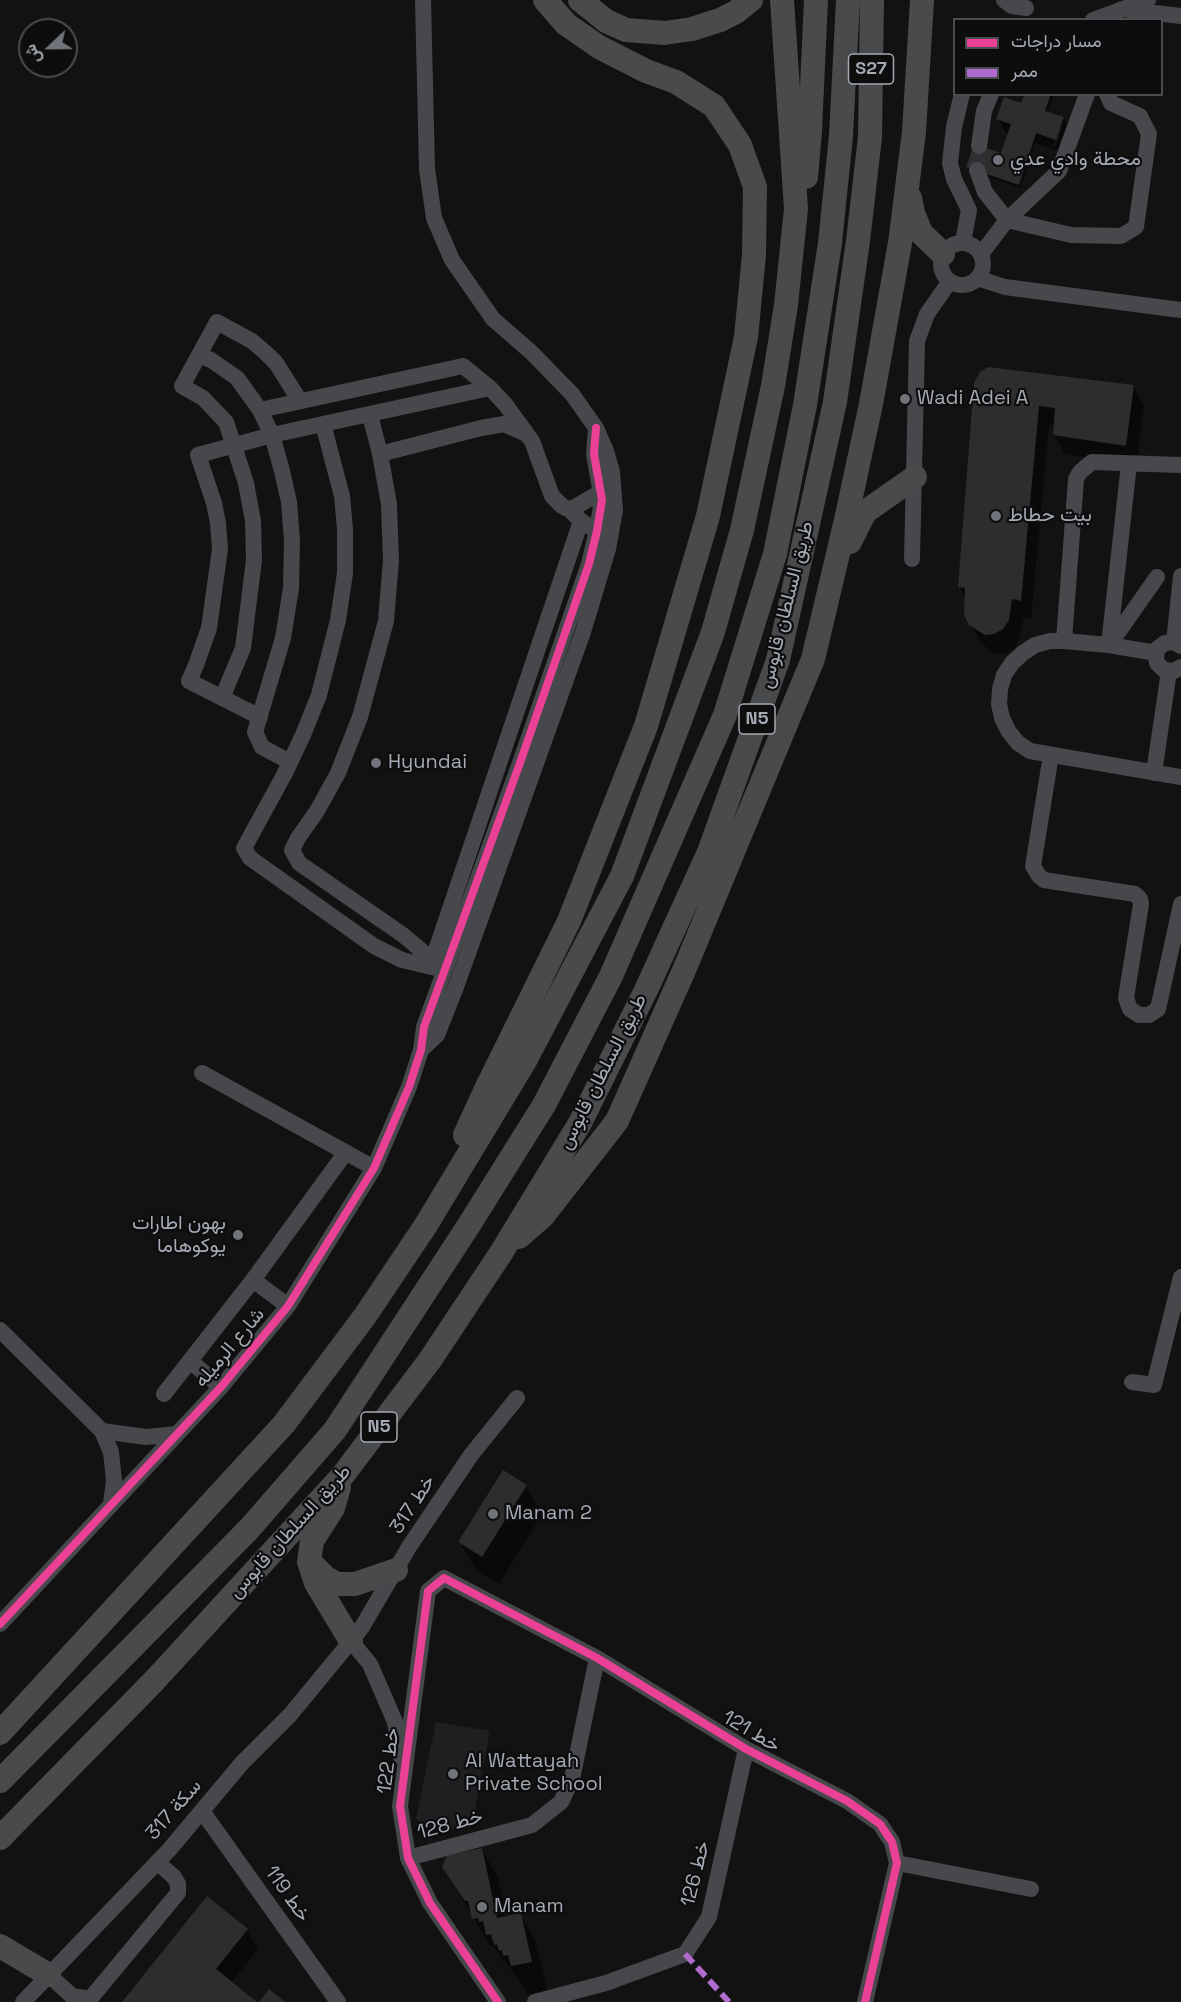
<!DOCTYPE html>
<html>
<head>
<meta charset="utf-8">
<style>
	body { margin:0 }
	#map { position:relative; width:1181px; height:2002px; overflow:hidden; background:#121213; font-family:"Space Grotesk",Vazirmatn,sans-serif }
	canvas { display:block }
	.legend { position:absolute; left:953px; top:18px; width:210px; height:78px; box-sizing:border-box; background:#0d0d0e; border:2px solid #494c50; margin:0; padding:8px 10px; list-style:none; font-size:18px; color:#a4aab3 }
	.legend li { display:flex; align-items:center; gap:12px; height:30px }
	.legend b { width:30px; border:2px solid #494c50 }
	.north { position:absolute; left:18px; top:18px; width:60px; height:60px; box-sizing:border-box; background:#0d0d0e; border:2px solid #494c50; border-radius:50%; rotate:248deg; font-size:16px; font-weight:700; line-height:24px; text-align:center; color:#a4aab3 }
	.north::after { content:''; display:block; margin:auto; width:21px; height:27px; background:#71757b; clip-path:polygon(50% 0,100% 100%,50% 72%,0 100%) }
</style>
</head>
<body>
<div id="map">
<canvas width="1181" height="2002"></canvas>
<ul class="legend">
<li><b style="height:8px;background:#ea4096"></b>مسار دراجات</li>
<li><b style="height:8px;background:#b06ccc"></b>ممر</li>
</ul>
<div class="north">ش</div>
</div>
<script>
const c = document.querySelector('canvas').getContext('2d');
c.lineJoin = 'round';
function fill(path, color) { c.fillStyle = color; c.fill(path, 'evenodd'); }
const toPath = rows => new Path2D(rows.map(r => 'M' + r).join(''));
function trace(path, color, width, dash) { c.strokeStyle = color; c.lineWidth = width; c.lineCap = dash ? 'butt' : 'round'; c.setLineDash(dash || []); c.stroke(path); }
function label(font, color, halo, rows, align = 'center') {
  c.font = font + ' "Space Grotesk",Vazirmatn,sans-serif'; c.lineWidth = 4.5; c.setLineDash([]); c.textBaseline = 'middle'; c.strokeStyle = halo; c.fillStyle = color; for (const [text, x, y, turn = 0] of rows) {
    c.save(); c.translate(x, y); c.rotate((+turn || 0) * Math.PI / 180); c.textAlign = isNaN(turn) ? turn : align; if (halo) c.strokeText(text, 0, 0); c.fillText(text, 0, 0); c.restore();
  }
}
fill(toPath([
	[436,1722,490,1731,472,1826,431,1833,423,1827,416,1818]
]), '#1f1f21');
fill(toPath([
	[1026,94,1054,94,1048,113,1063,118,1071,132,1064,153,1035,143,1021,188,970,171,968,167,1002,155,1009,134,1006,133,998,119,1022,105],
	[1059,127,1063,127,1055,147,1053,146],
	[975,383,1133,386,1144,405,1137,464,1065,454,1054,435,1055,425,1049,425,1031,619,1023,617,1020,639,1014,648,1005,653,996,654,982,644,970,624,966,598,960,587],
	[526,1486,542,1514,499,1584,476,1570,460,1543],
	[482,1850,498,1877,506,1917,520,1914,536,1942,547,1990,528,1994,506,1962,503,1962,494,1946,490,1946,444,1867],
	[247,1930,258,1949,231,1983,254,2002,124,2002]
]), '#0007');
fill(toPath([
	[1025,94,1051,94,1045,111,1064,117,1056,140,1036,133,1019,185,966,167,974,144,1001,153,1011,124,996,119,1004,97,1021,103],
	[988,367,1134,385,1126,446,1053,435,1055,408,1039,406,1021,601,1012,599,1009,620,1003,629,994,634,985,635,969,625,964,615,965,588,958,587,974,383,980,372],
	[503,1470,527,1485,482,1557,458,1542],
	[482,1848,497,1918,521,1913,532,1962,511,1966,508,1955,503,1956,502,1950,499,1951,497,1944,494,1945,491,1934,486,1935,483,1921,479,1922,478,1918,472,1919,468,1901,465,1901,442,1867,447,1855],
	[207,1896,248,1929,216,1969,257,2002,122,2002],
	[269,1989,285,2002,259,2002]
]), '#2d2d2e');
trace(toPath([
	[977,170,979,146]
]), '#2f3033', 16, [16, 8]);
trace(toPath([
	[1004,0,1012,6,1026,8],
	[1122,9,1181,16],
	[1093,20,1148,0],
	[962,94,954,127,950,163,954,179,969,210,963,242],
	[979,146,984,111,991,94],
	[977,170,985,192,1007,220,1071,235,1121,236,1136,227,1149,134,1140,116,1111,103,1107,94],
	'941 264a21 21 0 1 1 42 0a21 21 0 1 1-42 0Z',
	[981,254,1007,220,1059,171,1087,94],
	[977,278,1005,287,1181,310],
	[199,355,217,322,252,341,266,353,276,363,300,401],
	[370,415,380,454],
	[323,424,342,496,345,529,345,573,338,620,319,695,303,735,284,775,244,848,250,858,374,946,402,960,436,968],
	[570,510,601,492],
	[912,559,917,341,927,314,950,281],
	[1064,641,1076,479,1080,472,1092,462,1181,465],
	[1174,642,1181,576],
	[1110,644,1157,577],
	[1109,645,1129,464],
	[1181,646,1174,642,1165,643,1157,649,1156,658,1157,663,1164,670,1174,671,1181,667],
	[1156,653,1109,645,1064,641,1050,641,1035,645,1023,653,1012,663,1004,675,1000,689,999,704,1002,718,1009,732,1018,743,1030,751,1181,777],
	[222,698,243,648,254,560,253,521,246,483,226,422,203,398,182,386,199,355,211,360,237,378,260,410],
	[260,717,189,681,196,665,209,628,220,549,218,523,214,503,198,455,272,435,490,388,505,404,532,441,552,496,562,506,570,510,581,521,597,531,601,539],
	[1051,755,1033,866,1039,876,1044,880,1135,894,1140,899,1141,904,1126,998,1130,1009,1139,1015,1149,1015,1158,1009,1181,904],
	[290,762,262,747,255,732,283,638,291,588,292,540,289,502,282,471,272,435,260,410,463,366,490,388],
	[1154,773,1169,671],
	[431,965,422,951,403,935,299,863,292,850,298,838,317,811,338,773,360,717,386,621,391,560,389,504,380,454,481,428,504,424,524,433],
	[431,965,581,521],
	[421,1050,437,1035,456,987,583,632,608,549,615,510,612,472,606,451,596,428,572,394,531,352,493,319,452,260,434,218,427,169,423,0],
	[202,1073,374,1168],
	[253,1280,288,1306],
	[0,1330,102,1431,111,1452,114,1480,111,1504],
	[190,1361,221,1387],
	[1132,1382,1154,1385,1181,1277],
	[164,1394,253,1280,346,1152],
	[102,1431,146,1437,177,1434],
	[0,1624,221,1387,288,1306,374,1168,409,1087,421,1050,424,1027,520,763,589,564,597,531,602,500,594,454,596,428],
	[351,1641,370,1664,395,1722,401,1757],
	[202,1811,338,2002],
	[408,1858,532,1825,561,1802,572,1779,597,1658],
	[897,1863,1031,1889],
	[49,1975,72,1996,90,1999,178,1893,178,1884,174,1877,157,1862],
	[23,2002,169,1850,242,1763,290,1715,351,1641,362,1627,409,1547,471,1455,517,1398],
	[498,2002,430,1903,408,1858,400,1806,428,1591,444,1578,597,1658,746,1749,847,1801,880,1824,892,1842,897,1863,865,2002],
	[535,2002,606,1983,685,1954,709,1917,746,1749]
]), '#47484b', 16);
trace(toPath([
	[580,0,606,21,626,30,665,33,692,29,720,20,736,12,751,0],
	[806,177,810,131,816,0],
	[910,198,913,213,921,233,943,254],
	[850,542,865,512,915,477],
	[465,1135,487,1087,569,921,646,726,708,516,746,337,754,255,755,187,740,145,714,106,676,82,646,71,599,47,566,24,545,0],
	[519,1237,543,1216,617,1121,685,968,813,659,846,520,871,404,900,243,914,132,922,0],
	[339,1487,333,1508,312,1541,309,1562,316,1583,351,1641],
	[312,1564,326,1578,337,1584,355,1584,396,1570],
	[0,1733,284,1424,365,1316,426,1225,526,1059,622,876,713,632,742,530,773,386,786,305,796,209,782,0],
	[0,1781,249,1529,335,1430,469,1225,544,1105,611,976,725,715,775,554,805,405,830,243,841,136,848,0],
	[0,1838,154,1681,343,1475,430,1360,501,1253,580,1123,646,990,709,852,778,660,835,402,858,241,870,137,872,0],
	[0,1946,49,1975]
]), '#494a4c', 24);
trace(toPath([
	[685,1954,729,2002]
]), '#b06ccc', 6, [12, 6]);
trace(toPath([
	[0,1624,221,1387,288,1306,374,1168,409,1087,421,1050,424,1027,520,763,589,564,597,531,602,500,594,454,596,428],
	[498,2002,430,1903,408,1858,400,1806,428,1591,444,1578,597,1658,746,1749,847,1801,880,1824,892,1842,897,1863,865,2002]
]), '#ea4096', 8);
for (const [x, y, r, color] of [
	[998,160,6,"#71757b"],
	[905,399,6,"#71757b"],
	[996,516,6,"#71757b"],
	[376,763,6,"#71757b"],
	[238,1235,6,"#71757b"],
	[493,1514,6,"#71757b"],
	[453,1774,6,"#71757b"],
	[482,1907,6,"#71757b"]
]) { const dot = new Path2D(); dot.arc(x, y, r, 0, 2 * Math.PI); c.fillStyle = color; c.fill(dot); trace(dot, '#0d0d0e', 2); }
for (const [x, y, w] of [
	[871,69,45],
	[757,719,36],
	[379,1427,36]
]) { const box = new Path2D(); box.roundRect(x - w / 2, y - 15, w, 30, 4.5); c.fillStyle = '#0d0d0e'; c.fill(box); trace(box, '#a4aab3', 1.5); }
label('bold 18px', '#a4aab3', null, [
	["S27",871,69],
	["N5",757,719],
	["N5",379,1427]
]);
label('20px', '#a4aab3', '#0d0d0e', [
	["محطة وادي عدي",1010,160],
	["Wadi Adei A",917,399],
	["بيت حطاط",1008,516],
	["Hyundai",388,763],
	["بهون اطارات",226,1224,"right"],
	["يوكوهاما",226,1247,"right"],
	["Manam 2",505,1514],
	["Al Wattayah",465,1762],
	["Private School",465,1785],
	["Manam",494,1907]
], 'left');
label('20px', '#a4aab3', '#0d0d0e', [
	["طريق السلطان قابوس",787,605,-76],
	["طريق السلطان قابوس",603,1072,-63],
	["شارع الرميله",230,1348,-50],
	["خط 317",413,1505,-57],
	["طريق السلطان قابوس",290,1532,-48],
	["خط 121",751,1732,30],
	["خط 122",389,1761,-83],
	["سكة 317",174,1810,-49],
	["خط 128",450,1825,-15],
	["خط 126",696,1874,-76],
	["خط 119",287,1894,55]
]);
</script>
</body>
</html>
